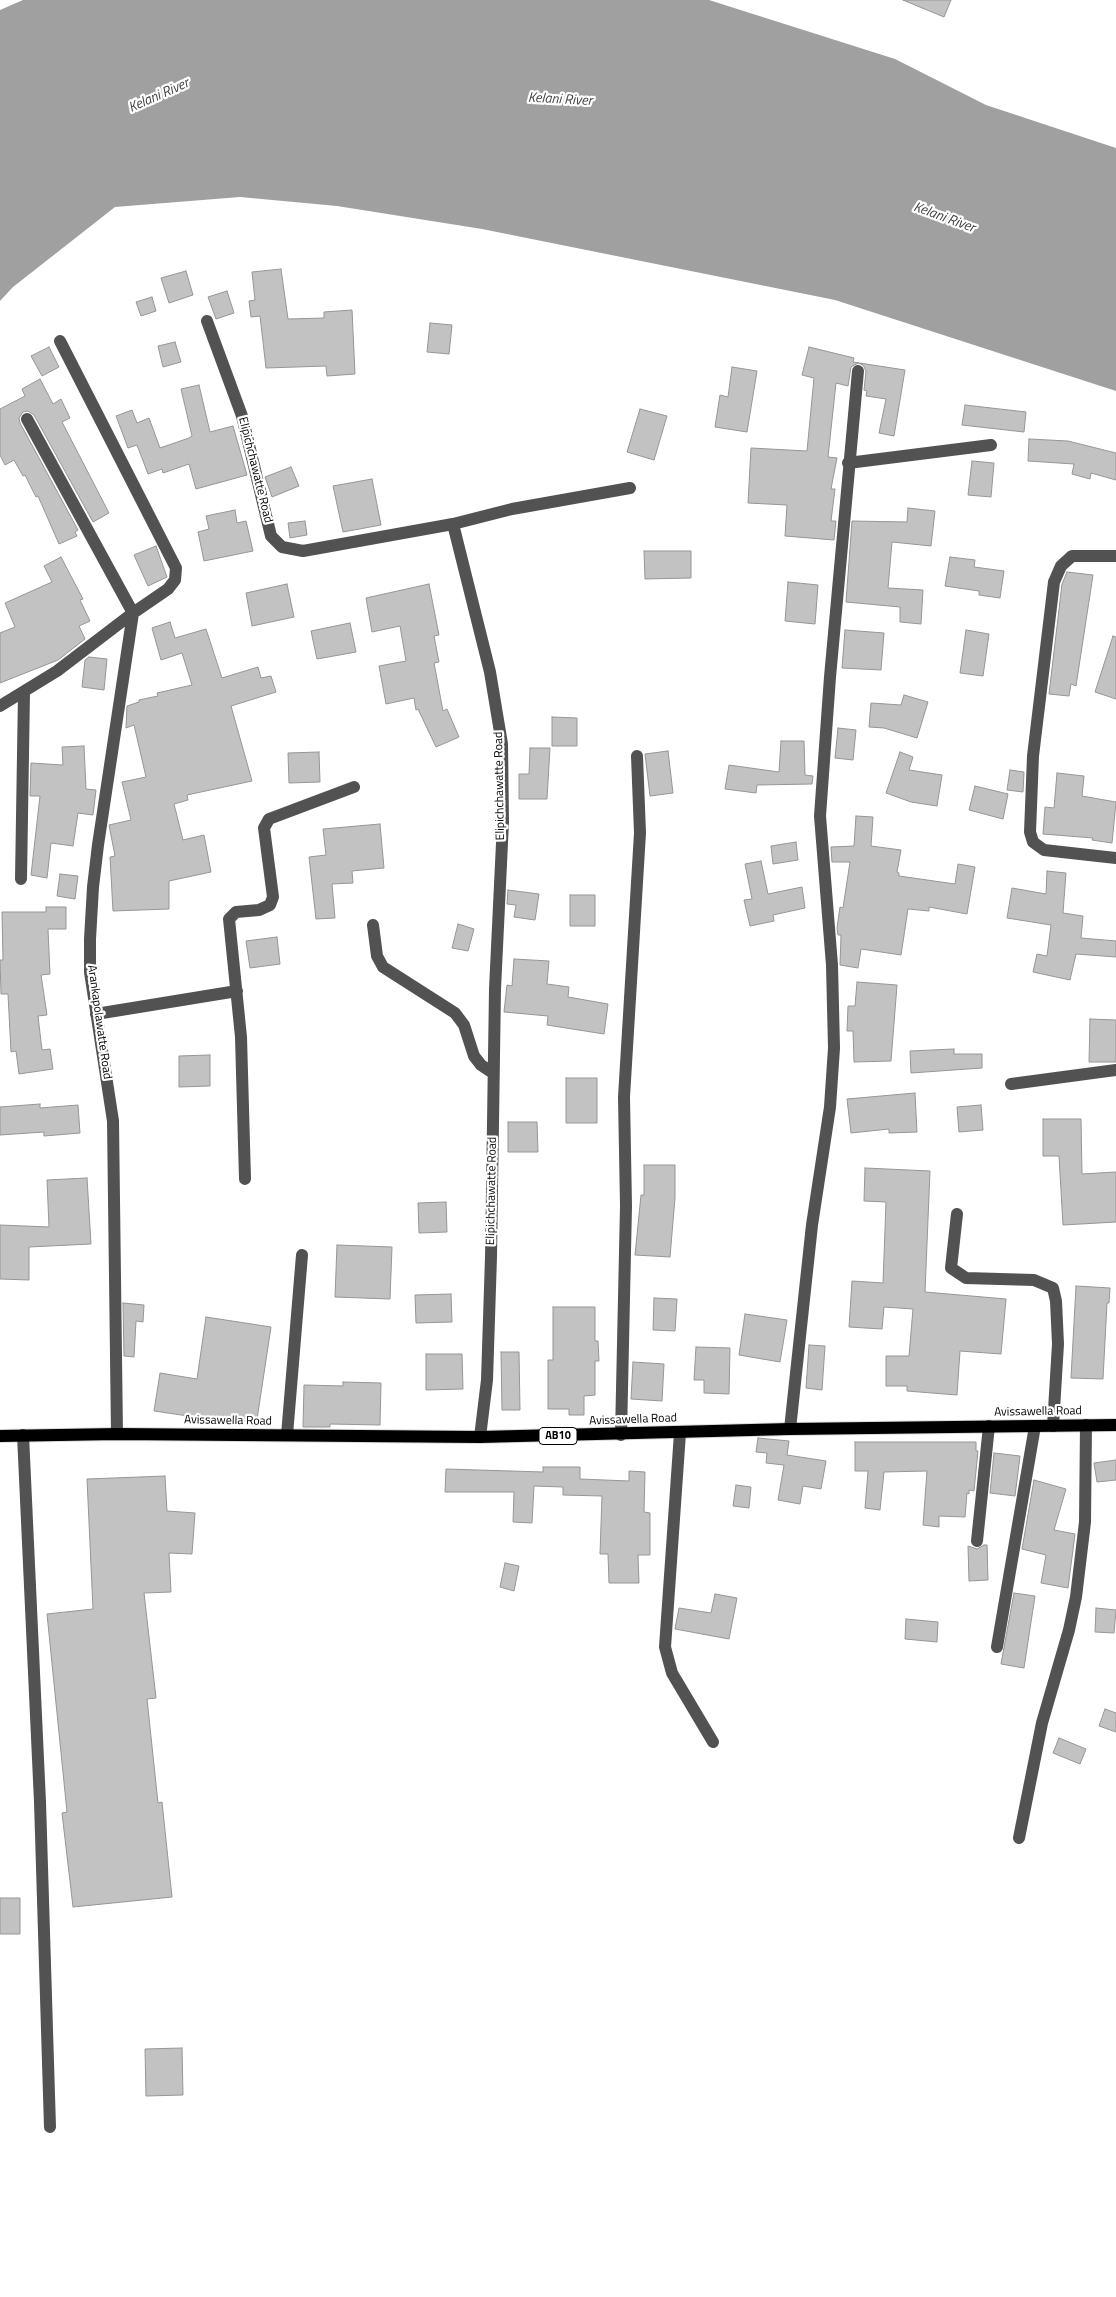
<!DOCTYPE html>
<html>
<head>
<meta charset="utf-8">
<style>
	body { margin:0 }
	canvas { display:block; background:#fff }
</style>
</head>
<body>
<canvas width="1116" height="2297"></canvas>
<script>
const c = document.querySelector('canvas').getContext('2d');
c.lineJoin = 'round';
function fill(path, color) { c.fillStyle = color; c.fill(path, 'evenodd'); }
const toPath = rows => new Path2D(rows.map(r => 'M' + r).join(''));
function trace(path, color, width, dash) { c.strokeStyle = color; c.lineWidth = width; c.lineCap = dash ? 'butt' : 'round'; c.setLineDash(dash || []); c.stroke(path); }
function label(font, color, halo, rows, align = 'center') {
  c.font = font + ' "Titillium Web",sans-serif'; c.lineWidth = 4.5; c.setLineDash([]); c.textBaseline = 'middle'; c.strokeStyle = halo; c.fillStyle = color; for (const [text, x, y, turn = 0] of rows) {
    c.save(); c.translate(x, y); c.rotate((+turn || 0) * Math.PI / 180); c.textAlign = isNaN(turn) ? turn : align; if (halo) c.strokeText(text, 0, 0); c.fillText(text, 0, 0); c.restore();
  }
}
fill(toPath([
	[23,0,709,0,895,59,986,105,1116,148,1116,391,835,300,482,229,337,206,240,197,115,207,13,287,0,301,0,10]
]), '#a0a0a0');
const building = toPath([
	[903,0,951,0,944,17,903,0],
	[281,269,288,319,324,318,324,312,352,310,355,374,327,376,326,366,266,368,260,316,251,317,249,301,255,300,252,272,281,269],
	[186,271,193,295,169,303,161,278,186,271],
	[227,291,234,313,216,319,208,297,227,291],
	[152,297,156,311,141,316,136,302,152,297],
	[430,323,452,325,449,354,427,352,430,323],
	[175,342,181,362,163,367,158,346,175,342],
	[49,347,59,367,42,376,31,356,49,347],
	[809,347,854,358,853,362,905,370,894,436,879,433,886,399,866,396,867,391,864,390,866,371,863,365,858,363,851,367,848,386,836,383,828,457,837,458,831,489,835,489,831,521,836,521,834,540,785,536,787,505,748,503,751,448,807,451,814,378,802,375,809,347],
	[732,367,757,371,747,432,715,427,720,395,728,397,732,367],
	[40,379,53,404,61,399,70,418,62,422,109,513,93,522,34,415,28,411,23,412,19,418,20,423,78,530,75,532,77,536,59,544,38,496,36,497,25,475,23,476,14,460,5,465,0,455,0,409,25,396,22,389,40,379],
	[199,385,210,432,233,426,247,475,196,489,189,464,163,473,162,469,148,474,137,445,128,448,116,416,132,410,137,423,149,418,160,448,189,438,192,436,181,389,199,385],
	[965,405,1026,412,1024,432,962,425,965,405],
	[640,409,667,416,654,460,627,452,640,409],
	[1029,439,1068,441,1116,453,1116,480,1091,473,1090,479,1072,474,1074,464,1028,461,1029,439],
	[972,461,994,463,991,497,968,495,972,461],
	[291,467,299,486,272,497,265,477,291,467],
	[372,479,381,525,343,532,333,486,372,479],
	[908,508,935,511,931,546,892,542,888,588,923,590,921,624,900,622,900,607,846,602,852,521,907,522,908,508],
	[235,510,237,523,246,521,253,551,204,561,198,532,209,529,206,516,235,510],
	[305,521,307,535,290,538,288,523,305,521],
	[156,546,167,577,148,586,134,555,156,546],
	[644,551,691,551,691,578,645,579,644,551],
	[61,557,83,599,80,600,90,621,79,626,85,639,58,660,0,683,0,633,15,627,5,603,52,582,44,566,61,557],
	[950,557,975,560,974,567,1004,571,1000,598,979,595,979,591,945,586,950,557],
	[1067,572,1093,575,1076,686,1071,684,1069,696,1049,694,1062,584,1067,572],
	[788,582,818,585,815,624,785,621,788,582],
	[287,584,294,617,252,626,246,593,287,584],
	[429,584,439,635,434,636,439,662,434,663,443,711,447,709,459,737,436,747,418,709,416,710,414,698,386,704,379,666,406,661,400,626,372,632,366,598,429,584],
	[170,622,175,638,206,629,222,678,258,667,261,678,271,676,276,692,231,706,252,781,187,795,188,800,174,804,183,840,204,835,211,872,169,881,169,909,113,911,110,857,115,856,109,825,131,820,122,782,146,777,134,725,126,728,127,706,139,702,139,700,158,696,157,693,192,685,182,653,161,660,152,628,170,622],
	[350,623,356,652,317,659,311,631,350,623],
	[845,630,884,633,881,670,842,668,845,630],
	[966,630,989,634,983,676,960,673,966,630],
	[1113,636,1116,637,1116,699,1095,692,1113,636],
	[89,657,107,659,104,690,82,687,85,660,89,657],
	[904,695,928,702,917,738,884,728,869,727,871,703,901,705,904,695],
	[552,717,577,718,577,746,552,746,552,717],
	[838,728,856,730,853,760,835,758,838,728],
	[781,741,804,741,805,775,813,776,812,784,757,785,756,793,725,789,729,765,779,772,781,741],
	[84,746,86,789,96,790,93,815,78,813,73,846,51,843,47,878,31,875,40,796,30,796,31,763,63,765,62,747,84,746],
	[530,748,550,748,547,799,519,799,519,774,529,774,530,748],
	[668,751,673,793,650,796,645,754,668,751],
	[319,752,320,782,289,783,288,753,319,752],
	[900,752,913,757,909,770,942,775,937,806,911,802,886,793,900,752],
	[1010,770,1024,772,1023,792,1007,790,1010,770],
	[1057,773,1084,776,1082,796,1116,802,1112,843,1092,840,1093,838,1043,834,1045,807,1054,808,1057,773],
	[975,786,1008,794,1003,819,969,810,975,786],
	[856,816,873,817,871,846,901,850,897,872,899,873,899,876,955,884,958,864,975,867,967,914,929,907,929,911,908,909,901,955,861,949,858,968,840,965,841,935,838,935,837,928,840,907,843,908,850,862,832,862,831,847,854,846,856,816],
	[380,824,384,868,352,871,353,883,332,884,335,918,316,919,309,857,326,855,323,829,380,824],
	[796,842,798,860,773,864,771,846,796,842],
	[761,861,768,894,802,887,805,908,773,915,774,921,750,926,744,900,752,899,745,864,761,861],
	[1047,871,1066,873,1063,913,1083,916,1081,938,1116,941,1116,957,1076,954,1070,980,1033,972,1037,954,1047,956,1051,925,1007,918,1012,888,1046,894,1047,871],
	[60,874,78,876,75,899,57,896,60,874],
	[508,890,539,894,535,920,514,917,516,905,507,904,508,890],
	[570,895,595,895,595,926,570,926,570,895],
	[46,907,66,907,66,929,48,929,50,974,41,975,47,1015,38,1016,42,1050,50,1049,53,1069,19,1074,16,1051,11,1052,8,994,1,994,0,960,3,960,2,912,46,912,46,907],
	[458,924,474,929,468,951,452,948,458,924],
	[277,937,280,964,250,968,246,941,277,937],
	[514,959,549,961,547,984,569,987,568,997,608,1004,604,1034,547,1025,548,1016,504,1012,507,985,512,986,514,959],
	[857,982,897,985,891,1061,854,1062,853,1031,847,1031,848,1006,855,1006,857,982],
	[1090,1019,1116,1020,1116,1062,1089,1062,1090,1019],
	[954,1049,954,1054,982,1054,982,1068,911,1073,910,1051,954,1049],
	[210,1055,210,1086,179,1087,179,1056,210,1055],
	[566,1078,597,1078,597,1123,566,1123,566,1078],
	[915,1093,917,1132,889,1133,889,1129,851,1133,847,1099,915,1093],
	[40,1104,40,1108,78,1105,80,1133,44,1136,44,1132,0,1135,0,1107,40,1104],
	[981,1105,983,1130,959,1132,957,1107,981,1105],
	[1043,1119,1081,1119,1082,1174,1116,1172,1116,1222,1063,1225,1059,1156,1043,1156,1043,1119],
	[508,1122,537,1122,538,1152,508,1152,508,1122],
	[644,1165,675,1165,675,1198,670,1257,635,1255,641,1195,644,1195,644,1165],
	[865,1168,930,1171,925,1292,1006,1299,1001,1354,960,1351,957,1395,907,1391,907,1386,886,1386,886,1356,909,1356,913,1309,884,1307,882,1329,849,1327,852,1281,883,1283,886,1202,864,1201,865,1168],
	[87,1178,91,1244,29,1247,29,1280,0,1279,0,1225,49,1227,47,1180,87,1178],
	[446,1202,447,1232,419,1233,418,1203,446,1202],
	[337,1245,392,1247,390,1299,335,1297,337,1245],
	[1076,1286,1110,1288,1109,1303,1107,1303,1103,1379,1071,1378,1076,1286],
	[451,1294,452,1322,416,1323,415,1295,451,1294],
	[654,1298,677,1299,675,1331,653,1330,654,1298],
	[123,1303,144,1305,143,1322,136,1321,134,1357,124,1356,123,1303],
	[553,1307,595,1307,595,1341,598,1341,599,1361,595,1361,595,1395,584,1396,584,1415,569,1415,569,1409,548,1409,548,1360,553,1360,553,1307],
	[745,1314,787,1320,780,1362,739,1355,745,1314],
	[206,1317,271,1327,256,1426,154,1411,160,1373,197,1379,206,1317],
	[809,1345,825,1346,822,1390,806,1388,809,1345],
	[696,1347,730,1348,729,1394,704,1393,704,1380,694,1380,696,1347],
	[501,1352,519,1352,520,1410,502,1410,501,1352],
	[426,1354,462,1354,463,1389,426,1390,426,1354],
	[633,1362,664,1364,662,1401,631,1399,633,1362],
	[343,1382,381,1383,380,1425,330,1424,330,1427,303,1427,304,1385,343,1386,343,1382],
	[758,1438,789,1441,787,1455,826,1461,821,1489,803,1486,800,1504,778,1500,784,1465,766,1463,767,1453,756,1452,758,1438],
	[855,1442,976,1442,976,1451,978,1451,974,1491,969,1490,969,1494,967,1493,965,1517,939,1516,939,1527,923,1525,927,1471,884,1472,880,1510,865,1508,868,1471,855,1471,855,1442],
	[994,1453,1020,1456,1015,1496,990,1493,994,1453],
	[1116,1460,1116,1480,1097,1482,1094,1463,1116,1460],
	[543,1467,580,1467,580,1479,629,1481,629,1471,645,1472,644,1512,650,1513,650,1555,638,1555,639,1583,609,1583,608,1554,600,1554,602,1496,563,1495,563,1487,534,1486,532,1523,513,1522,514,1492,445,1492,446,1469,543,1472,543,1467],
	[165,1476,167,1511,195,1513,192,1554,169,1553,171,1592,144,1593,156,1698,147,1699,158,1803,162,1802,172,1897,73,1907,62,1813,67,1812,47,1614,93,1609,87,1479,165,1476],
	[1034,1480,1066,1489,1054,1530,1075,1534,1068,1588,1041,1583,1046,1555,1022,1549,1034,1480],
	[736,1485,751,1487,749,1508,733,1506,736,1485],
	[984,1545,987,1545,988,1580,969,1581,968,1546,977,1549,984,1545],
	[505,1563,519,1566,514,1591,500,1587,505,1563],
	[1014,1593,1035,1596,1024,1668,1001,1664,1014,1593],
	[715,1594,737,1598,729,1639,675,1629,679,1608,711,1613,715,1594],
	[1096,1608,1116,1610,1114,1633,1095,1632,1096,1608],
	[906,1619,938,1622,937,1642,905,1639,906,1619],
	[1105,1709,1116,1713,1116,1732,1099,1726,1105,1709],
	[1059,1738,1086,1749,1080,1764,1053,1753,1059,1738],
	[0,1898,20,1898,20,1934,0,1934,0,1898],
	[182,2048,183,2095,146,2096,145,2049,182,2048]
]);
fill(building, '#c2c2c2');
trace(building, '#969696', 1);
const major = toPath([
	[0,1436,117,1434,480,1437,790,1429,1116,1425]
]);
trace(major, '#dbdbdb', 14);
trace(toPath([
	[207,321,242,416,271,536,282,547,303,551,453,524,512,509,630,488],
	[27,419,133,613],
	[848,463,991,445],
	[453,524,490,672,502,744,503,822,495,989,491,1257,487,1380,480,1437],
	[1116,556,1072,556,1061,566,1054,582,1033,756,1030,832,1033,842,1044,850,1116,858],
	[0,706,57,671,133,613,168,589,175,580,176,568,60,341],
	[21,879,24,692],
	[373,925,377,956,383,967,455,1013,464,1025,474,1056,481,1065,493,1073],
	[96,1014,237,991],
	[1011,1084,1116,1070],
	[245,1179,241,1037,229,919,236,912,259,910,270,905,273,897,264,828,269,819,354,787],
	[957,1214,951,1268,966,1278,1034,1280,1053,1288,1056,1301,1058,1344,1053,1426],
	[790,1429,812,1225,830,1107,834,1048,832,965,820,816,830,677,858,371],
	[680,1433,665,1647,672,1673,713,1742],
	[117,1434,113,1121,90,972,90,939,93,887,98,845,133,613],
	[23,1435,40,1802,50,2127],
	[287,1435,302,1255],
	[621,1435,626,1206,624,1097,640,833,637,756],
	[977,1541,989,1426],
	[997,1647,1035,1426],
	[1019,1838,1042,1723,1069,1630,1076,1597,1085,1522,1086,1425]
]), '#525252', 12);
trace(major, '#000', 12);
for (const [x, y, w] of [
	[558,1436,38]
]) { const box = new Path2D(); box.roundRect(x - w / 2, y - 8.5, w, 17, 4); c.fillStyle = '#fff'; c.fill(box); trace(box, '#000', 1); }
label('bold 11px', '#000', null, [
	["AB10",558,1436]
]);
label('12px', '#000', '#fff', [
	["Elipichchawatte Road",255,470,76],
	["Elipichchawatte Road",500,786,-91],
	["Arankapolawatte Road",99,1022,82],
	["Elipichchawatte Road",492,1191,-89],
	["Avissawella Road",1038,1412,-1],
	["Avissawella Road",633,1420,-2],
	["Avissawella Road",228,1421,1]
]);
label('italic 14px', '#414141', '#fff', [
	["Kelani River",159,96,-24],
	["Kelani River",560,100,3],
	["Kelani River",944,218,20]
]);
</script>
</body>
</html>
